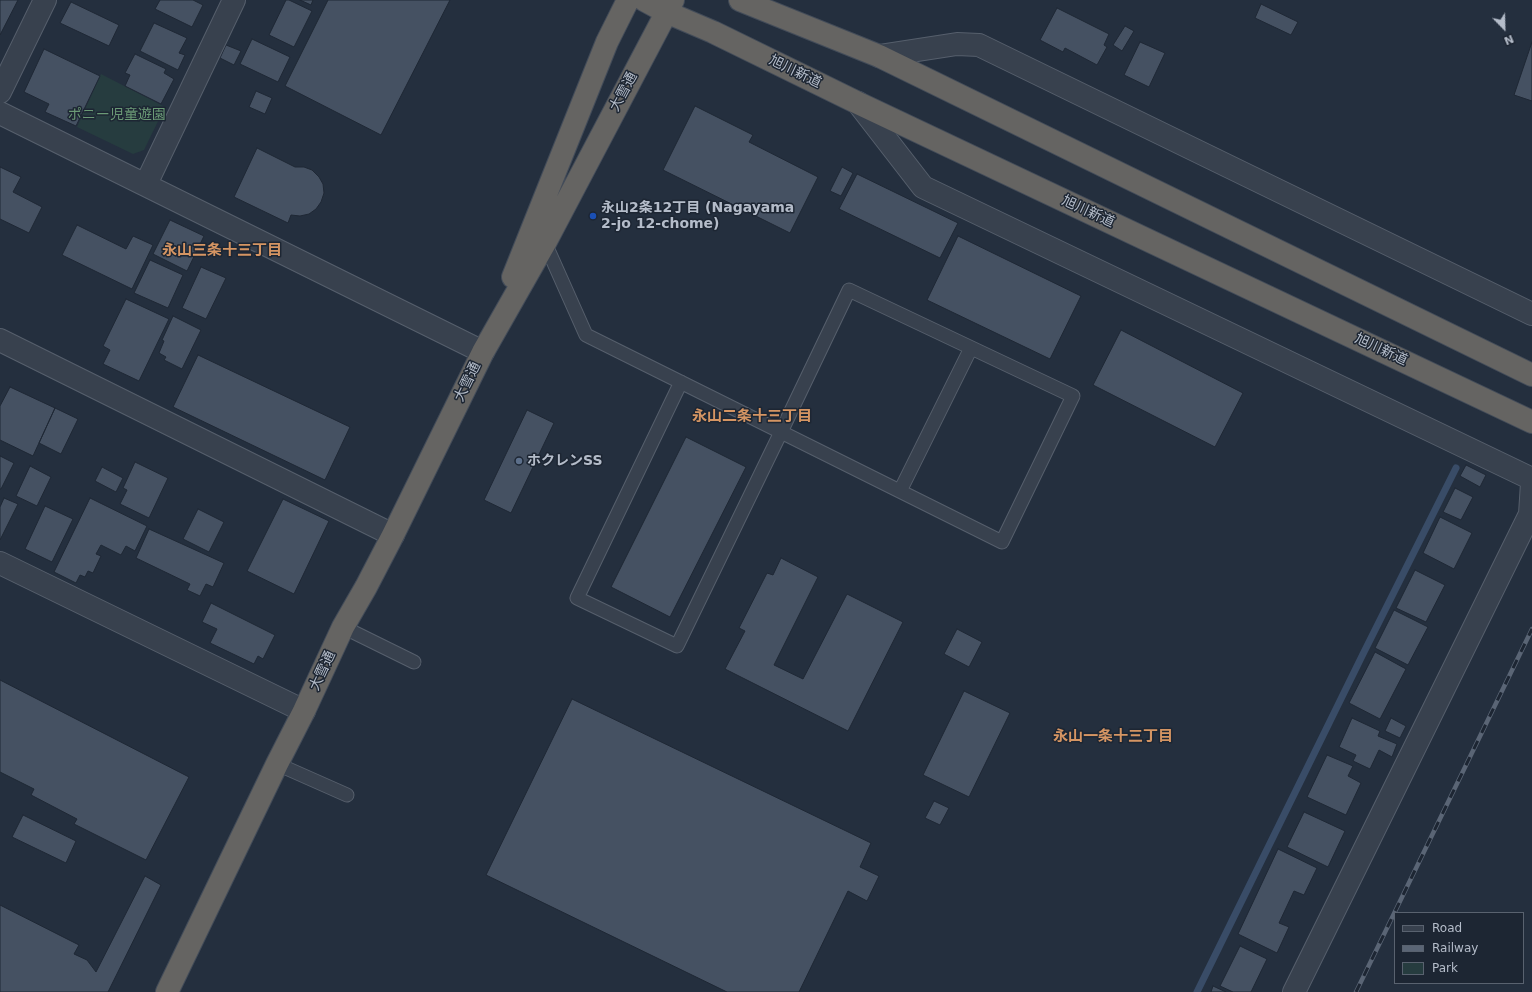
<!DOCTYPE html>
<html>
<head>
<meta charset="utf-8">
<style>
	body { margin:0 }
	#map { position:relative; width:1532px; height:992px; overflow:hidden; background:#242f3e; font-family:"DejaVu Sans",sans-serif }
	canvas { display:block }
	.legend { position:absolute; left:1394px; top:912px; width:130px; height:72px; box-sizing:border-box; background:#1d2633; border:1px solid #59626f; margin:0; padding:5px 7px; list-style:none; font-size:12px; color:#b4bcc9 }
	.legend li { display:flex; align-items:center; gap:8px; height:20px }
	.legend b { width:20px; border:1px solid #59626f }
	.north { position:absolute; left:1484px; top:8px; width:40px; height:40px; -webkit-text-stroke:3px #1d2633; paint-order:stroke; rotate:157deg; font-size:11px; font-weight:700; line-height:16px; text-align:center; color:#b4bcc9 }
	.north::after { content:''; display:block; margin:auto; width:14px; height:18px; background:#b4bcc9; clip-path:polygon(50% 0,100% 100%,50% 72%,0 100%) }
</style>
</head>
<body>
<div id="map">
<canvas width="1532" height="992"></canvas>
<ul class="legend">
<li><b style="height:5px;background:#38414e"></b>Road</li>
<li><b style="height:5px;background:#5a6575"></b>Railway</li>
<li><b style="height:11px;background:#263c3f"></b>Park</li>
</ul>
<div class="north">N</div>
</div>
<script>
const c = document.querySelector('canvas').getContext('2d');
c.lineJoin = 'round';
function fill(path, color) { c.fillStyle = color; c.fill(path, 'evenodd'); }
const toPath = rows => new Path2D(rows.map(r => 'M' + r).join(''));
function trace(path, color, width, dash) { c.strokeStyle = color; c.lineWidth = width; c.lineCap = dash ? 'butt' : 'round'; c.setLineDash(dash || []); c.stroke(path); }
function label(font, color, halo, rows, align = 'center') {
  c.font = font + ' "DejaVu Sans","Noto Sans JP",sans-serif'; c.lineWidth = 3; c.setLineDash([]); c.textBaseline = 'middle'; c.strokeStyle = halo; c.fillStyle = color; for (const [text, x, y, turn = 0] of rows) {
    c.save(); c.translate(x, y); c.rotate((+turn || 0) * Math.PI / 180); c.textAlign = isNaN(turn) ? turn : align; if (halo) c.strokeText(text, 0, 0); c.fillText(text, 0, 0); c.restore();
  }
}
fill(toPath([
	[101,74,165,107,144,150,133,154,77,127]
]), '#263c3f');
trace(toPath([
	[1197,992,1363,654,1456,468]
]), '#394c67', 7);
const building = toPath([
	[0,0,18,0,0,35,0,0],
	[160,0,193,0,203,5,192,27,155,9,160,0],
	[286,0,289,0,312,11,294,47,269,35,286,0],
	[300,0,313,0,311,5,300,0],
	[328,0,450,0,381,135,285,86,328,0],
	[71,2,119,25,109,46,60,23,71,2],
	[1261,4,1298,22,1291,35,1255,18,1261,4],
	[1057,8,1109,34,1104,45,1107,47,1097,65,1065,48,1063,52,1040,40,1057,8],
	[154,23,187,38,179,53,185,55,178,70,140,51,154,23],
	[1125,26,1134,31,1122,51,1113,45,1125,26],
	[252,39,290,57,278,82,240,64,252,39],
	[1140,42,1165,53,1149,87,1124,75,1140,42],
	[1532,42,1532,101,1514,95,1532,42],
	[226,45,241,51,234,65,220,58,226,45],
	[44,49,100,76,76,126,45,112,49,104,24,92,44,49],
	[135,54,166,69,164,73,174,79,161,104,125,86,130,75,125,73,135,54],
	[256,91,272,98,265,114,249,107,256,91],
	[695,106,753,135,749,142,818,177,790,233,663,170,695,106],
	[257,148,295,167,304,167,312,170,319,177,323,184,324,193,321,202,316,209,309,214,300,216,291,215,288,223,234,197,257,148],
	[0,167,21,177,13,192,42,207,29,233,0,219,0,167],
	[842,167,853,173,841,196,830,191,842,167],
	[857,174,958,223,940,258,839,209,857,174],
	[170,220,204,236,187,271,153,254,170,220],
	[77,225,126,249,133,236,153,245,132,289,62,255,77,225],
	[958,236,1081,296,1050,359,927,300,958,236],
	[150,260,183,275,168,308,134,293,150,260],
	[201,267,226,278,206,319,182,308,201,267],
	[126,299,169,319,139,381,103,364,110,350,103,346,126,299],
	[173,316,201,330,182,369,164,360,166,357,159,353,164,341,162,340,173,316],
	[1121,330,1243,393,1215,447,1093,385,1121,330],
	[198,355,350,427,325,480,173,407,198,355],
	[10,387,55,408,33,456,0,440,0,406,10,387],
	[55,408,78,419,61,454,39,443,55,408],
	[527,410,554,423,511,513,484,500,527,410],
	[686,437,746,467,670,617,611,587,686,437],
	[0,456,14,463,1,489,0,489,0,456],
	[135,462,168,478,149,518,120,504,127,490,123,488,135,462],
	[1466,465,1486,475,1480,487,1460,476,1466,465],
	[30,466,51,477,37,506,16,496,30,466],
	[102,467,123,478,116,492,95,481,102,467],
	[1455,488,1473,497,1461,520,1443,512,1455,488],
	[4,498,18,504,0,540,0,507,4,498],
	[90,498,147,526,135,551,126,546,121,555,101,545,96,554,101,556,93,573,88,571,85,577,80,575,76,583,54,572,90,498],
	[283,499,329,521,294,594,247,571,283,499],
	[45,506,73,519,52,562,25,549,45,506],
	[198,509,224,522,209,552,183,539,198,509],
	[1440,517,1472,533,1454,569,1423,553,1440,517],
	[149,529,224,563,213,587,206,584,200,596,187,590,190,584,136,558,149,529],
	[781,558,818,577,774,665,803,679,847,594,903,622,848,731,725,669,745,631,739,628,767,573,773,575,781,558],
	[1415,570,1445,585,1426,622,1396,608,1415,570],
	[211,603,275,635,263,659,258,656,254,664,210,643,217,629,202,622,211,603],
	[1394,610,1428,627,1408,665,1375,648,1394,610],
	[957,629,982,642,969,667,944,654,957,629],
	[1375,652,1406,669,1380,719,1349,703,1375,652],
	[0,680,189,777,146,860,74,824,77,819,31,795,34,789,0,772,0,680],
	[964,691,1010,713,969,797,923,775,964,691],
	[572,699,871,843,860,867,879,876,867,901,848,891,799,992,727,992,486,875,572,699],
	[1352,718,1380,731,1378,736,1397,744,1392,757,1379,750,1370,769,1353,761,1356,755,1339,747,1352,718],
	[1391,718,1406,726,1400,738,1385,731,1391,718],
	[1327,755,1353,766,1348,776,1361,783,1346,815,1307,797,1327,755],
	[934,801,949,808,940,825,925,818,934,801],
	[1304,812,1345,831,1328,867,1287,847,1304,812],
	[23,815,76,841,66,863,12,837,23,815],
	[1278,849,1317,868,1304,895,1294,891,1279,923,1289,927,1277,953,1238,934,1278,849],
	[145,876,161,885,108,992,0,992,0,905,79,945,74,954,87,960,96,972,145,876],
	[1240,946,1267,959,1251,992,1233,992,1220,986,1240,946],
	[1213,986,1226,992,1211,992,1213,986]
]);
fill(building, '#455162');
trace(building, '#1f2835', 1);
const service = toPath([
	[545,243,586,335,781,432,1002,542,1073,396,849,290,781,432,677,646,577,598,681,382],
	[900,491,971,348],
	[343,627,414,662],
	[277,764,347,795]
]);
const minor = toPath([
	[879,56,957,44,979,45,1532,314],
	[0,92,45,0],
	[858,103,923,187,1532,479],
	[0,113,483,352],
	[146,184,234,0],
	[0,340,393,535],
	[0,563,304,711],
	[1294,992,1530,514,1532,483]
]);
const trunk = toPath([
	[644,0,666,12,713,32,858,103,1532,422],
	[740,0,879,56,1532,375],
	[513,277,607,42,628,0],
	[167,992,277,764,304,711,343,627,366,587,393,535,483,352,545,243,673,0]
]);
trace(service, '#565f6c', 15);
trace(minor, '#565f6c', 24);
trace(trunk, '#434c59', 24);
trace(service, '#38414e', 13);
trace(minor, '#38414e', 22);
trace(trunk, '#656462', 22);
const rail = toPath([
	[1356,992,1532,629]
]);
trace(rail, '#5a6575', 4.5);
trace(rail, '#1d2633', 3, [9]);
for (const [x, y, r, color] of [
	[593,216,4,"#1a4fb4"],
	[519,461,4,"#5c6f8a"]
]) { const dot = new Path2D(); dot.arc(x, y, r, 0, 2 * Math.PI); c.fillStyle = color; c.fill(dot); trace(dot, '#1d2633', 1.5); }
label('14px', '#b4bcc9', '#1d2633', [
	["旭川新道",795,72,26],
	["大雪通",624,92,-62],
	["旭川新道",1088,212,25],
	["旭川新道",1381,350,25],
	["大雪通",468,382,-64],
	["大雪通",323,671,-65]
]);
label('14px', '#6b9a76', '#1d2633', [
	["ポニー児童遊園",117,115]
]);
label('bold 14px', '#b4bcc9', '#1d2633', [
	["永山2条12丁目 (Nagayama",601,208],
	["2-jo 12-chome)",601,224],
	["ホクレンSS",527,461]
], 'left');
label('bold 15px', '#d59563', '#1d2633', [
	["永山三条十三丁目",222,251],
	["永山二条十三丁目",752,417],
	["永山一条十三丁目",1113,737]
]);
</script>
</body>
</html>
